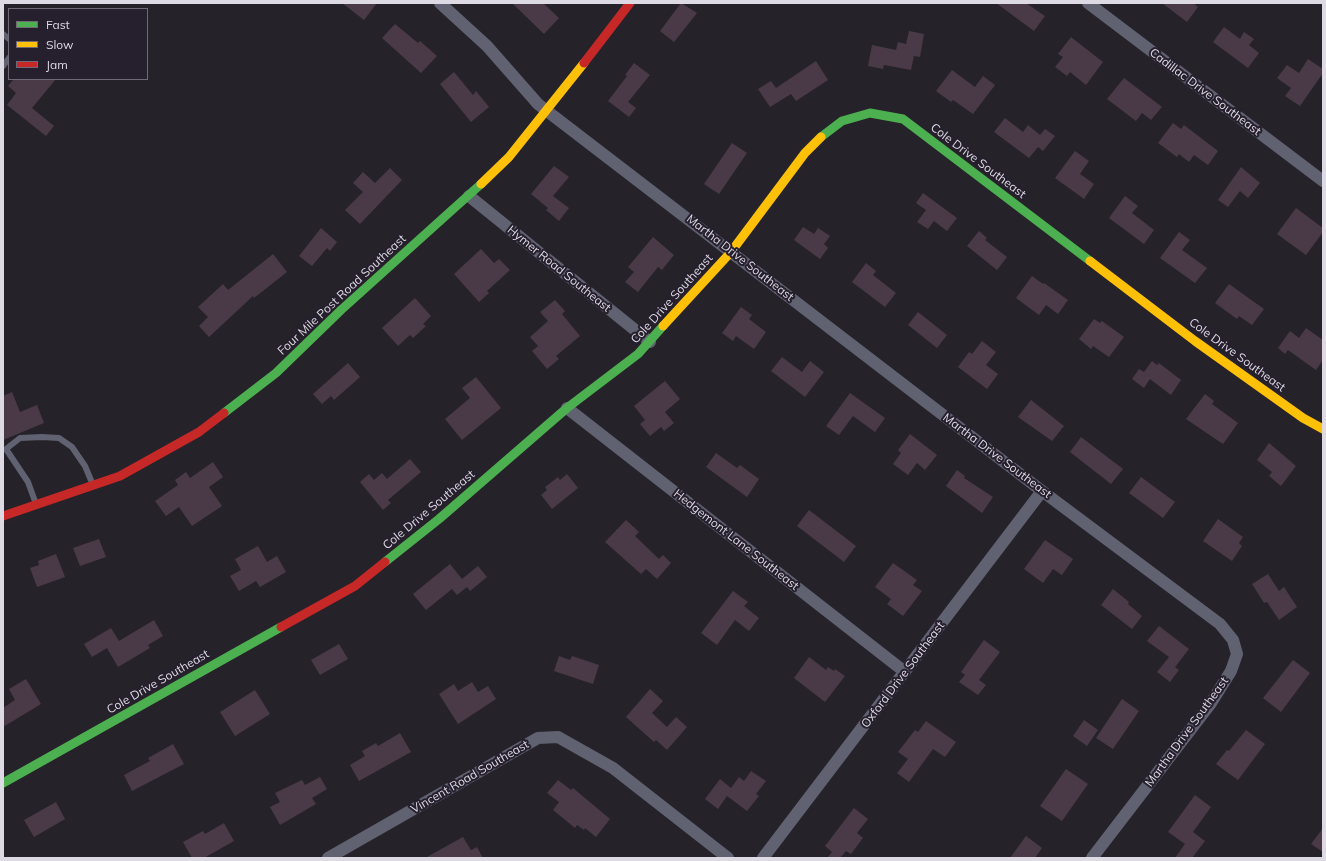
<!DOCTYPE html>
<html>
<head>
<meta charset="utf-8">
<style>
	body { margin:0 }
	#map { position:relative; width:1326px; height:861px; overflow:hidden; background:#26222a; font-family:Mulish,sans-serif }
	canvas { display:block }
	.frame { position:absolute; inset:0; border:4px solid #dedae3; pointer-events:none }
	.legend { position:absolute; left:8px; top:8px; width:140px; height:72px; box-sizing:border-box; background:#261f2d; border:1px solid #706a76; margin:0; padding:5px 7px; list-style:none; font-size:12px; color:#dedae3 }
	.legend li { display:flex; align-items:center; gap:8px; height:20px }
	.legend b { width:20px; border:1px solid #706a76 }
</style>
</head>
<body>
<div id="map">
<canvas width="1326" height="861"></canvas>
<div class="frame"></div>
<ul class="legend">
<li><b style="height:5px;background:#4caf50"></b>Fast</li>
<li><b style="height:5px;background:#ffc107"></b>Slow</li>
<li><b style="height:5px;background:#c62828"></b>Jam</li>
</ul>
</div>
<script>
const c = document.querySelector('canvas').getContext('2d');
c.lineJoin = 'round';
function fill(path, color) { c.fillStyle = color; c.fill(path, 'evenodd'); }
const toPath = rows => new Path2D(rows.map(r => 'M' + r).join(''));
function trace(path, color, width, dash) { c.strokeStyle = color; c.lineWidth = width; c.lineCap = dash ? 'butt' : 'round'; c.setLineDash(dash || []); c.stroke(path); }
function label(font, color, halo, rows, align = 'center') {
  c.font = font + ' Mulish,sans-serif'; c.lineWidth = 4; c.setLineDash([]); c.textBaseline = 'middle'; c.strokeStyle = halo; c.fillStyle = color; for (const [text, x, y, turn = 0] of rows) {
    c.save(); c.translate(x, y); c.rotate((+turn || 0) * Math.PI / 180); c.textAlign = isNaN(turn) ? turn : align; if (halo) c.strokeText(text, 0, 0); c.fillText(text, 0, 0); c.restore();
  }
}
fill(toPath([
	[342,3,377,3,364,20],
	[512,3,543,3,559,18,544,34],
	[681,3,697,13,674,42,660,31],
	[996,3,1026,3,1045,16,1034,31],
	[1162,3,1193,3,1198,7,1187,22],
	[395,24,418,43,420,41,437,56,421,73,382,38],
	[1224,27,1240,39,1244,32,1254,39,1249,45,1259,53,1248,68,1213,42],
	[909,31,924,34,920,57,914,56,911,70,884,65,883,69,868,66,872,45,896,50,898,42,906,44],
	[1071,37,1103,62,1086,85,1070,72,1067,76,1055,67,1063,57,1058,54],
	[1308,59,1323,69,1323,73,1300,106,1285,96,1291,88,1277,78,1287,65,1299,73],
	[816,61,828,80,796,101,791,94,770,107,758,89,771,81,776,88],
	[634,63,650,75,628,102,636,108,629,117,608,101,627,76,625,75],
	[952,70,975,87,983,76,995,85,973,114,953,100,951,102,936,91],
	[454,72,473,95,476,91,489,107,471,122,440,84],
	[1124,78,1162,107,1151,120,1142,113,1136,121,1107,99],
	[14,79,56,79,32,108,54,126,46,136,7,105,16,93,8,86],
	[1005,118,1023,132,1028,125,1040,135,1045,129,1055,136,1043,151,1038,147,1029,158,994,132],
	[1173,123,1181,129,1184,125,1218,151,1208,165,1194,155,1189,162,1179,154,1177,157,1158,143],
	[732,143,747,153,719,194,704,184],
	[1075,151,1089,161,1080,174,1094,184,1084,199,1055,178],
	[554,166,569,177,553,196,569,208,559,221,546,210,548,208,531,194],
	[1241,167,1260,183,1248,198,1240,191,1228,207,1218,200],
	[390,168,402,180,360,224,345,210,363,192,353,183,363,172,375,183],
	[923,193,957,218,947,231,934,221,928,229,917,222,926,210,916,203],
	[1125,196,1138,206,1132,213,1154,230,1144,244,1109,218],
	[1296,208,1323,228,1323,232,1306,255,1277,234],
	[803,227,814,234,818,228,830,236,824,244,828,248,820,259,794,240],
	[321,228,337,242,330,251,327,248,312,266,299,256],
	[979,231,987,238,985,240,1007,257,997,270,967,246],
	[1179,232,1190,240,1182,250,1207,268,1195,283,1160,258],
	[653,237,674,255,662,270,658,267,638,292,625,282,634,272,628,267],
	[481,249,494,263,499,259,510,270,487,291,489,293,479,302,454,274],
	[273,254,287,272,254,298,253,296,209,337,199,326,208,317,198,307,223,284,228,290],
	[866,263,876,271,873,275,896,293,885,307,852,282],
	[1032,276,1043,284,1044,283,1068,300,1058,314,1046,305,1039,315,1016,298],
	[1229,284,1264,309,1252,325,1239,316,1237,319,1215,303],
	[415,298,431,316,423,324,426,326,413,338,410,335,398,346,382,328],
	[555,300,565,311,562,314,580,336,556,356,559,359,547,369,532,351,538,346,530,337,548,321,540,312],
	[741,307,752,315,749,319,766,332,754,349,736,336,733,341,722,333],
	[918,312,947,335,937,348,908,325],
	[1094,319,1100,323,1102,321,1124,337,1109,357,1093,346,1091,349,1079,339],
	[1306,328,1323,340,1323,360,1316,370,1288,350,1285,354,1278,348,1290,331,1299,338],
	[982,341,996,352,986,365,998,374,987,389,958,367,969,352,972,354],
	[782,357,802,372,810,361,824,372,805,397,771,371],
	[1152,361,1157,365,1159,363,1181,380,1171,395,1150,379,1144,388,1132,379,1139,369,1144,372],
	[348,363,360,377,334,400,331,396,322,404,313,394],
	[476,377,501,408,462,440,445,419,470,398,462,388],
	[665,381,680,399,665,412,674,423,664,431,661,427,650,436,640,424,645,420,634,406],
	[12,392,20,412,37,405,44,423,3,440,3,396],
	[850,393,885,418,875,432,853,416,839,435,826,426],
	[1205,394,1214,401,1212,404,1238,423,1223,444,1186,419],
	[1031,400,1064,426,1052,441,1018,417],
	[910,434,937,455,925,470,917,463,908,475,893,464,901,453,898,450],
	[1081,437,1123,469,1111,484,1070,452],
	[1269,443,1296,466,1281,486,1269,476,1272,472,1257,460],
	[716,453,737,468,740,465,759,479,747,497,706,467],
	[410,459,421,472,388,500,391,503,383,510,360,482,369,474,374,480,382,473,387,479],
	[213,462,223,477,209,487,222,506,192,526,179,507,166,516,155,501,178,485,175,480,186,472,190,478],
	[957,470,965,476,964,478,993,497,982,513,946,486],
	[567,474,578,488,552,509,541,495,547,490,545,487,558,477,560,480],
	[1141,477,1175,502,1163,518,1129,493],
	[809,510,856,546,844,562,797,526],
	[1218,519,1243,537,1239,543,1242,546,1232,561,1203,541],
	[626,520,639,532,635,536,659,559,663,555,671,563,657,579,646,569,641,574,605,542],
	[99,539,106,557,80,566,73,548],
	[1045,540,1073,559,1062,575,1053,569,1043,583,1024,569],
	[258,546,267,562,277,556,286,572,260,587,256,581,239,591,230,576,241,570,235,559],
	[56,554,65,577,37,587,30,568,39,565,38,561],
	[893,563,917,580,913,585,922,591,903,616,887,604,891,599,875,587],
	[450,564,462,579,478,566,487,577,470,591,467,587,457,595,452,589,426,610,413,594],
	[1268,574,1279,591,1284,587,1297,607,1279,620,1267,602,1264,603,1252,584],
	[1113,589,1129,602,1128,604,1142,616,1132,629,1101,605],
	[733,591,748,602,744,606,759,618,749,631,735,620,717,645,701,633],
	[154,620,163,636,148,645,150,648,118,667,107,648,92,657,84,644,111,628,119,641],
	[1159,626,1189,649,1175,667,1179,670,1170,682,1157,672,1169,657,1147,641],
	[984,640,1000,652,979,680,986,685,978,695,959,682,965,675,961,672],
	[339,644,348,659,320,675,311,660],
	[559,656,570,660,572,656,599,665,593,684,554,671],
	[809,657,826,670,828,667,834,671,835,669,845,676,825,702,794,678],
	[1293,660,1310,673,1281,712,1263,698],
	[26,679,41,704,3,727,3,708,15,700,9,689],
	[472,682,478,692,488,686,496,699,458,724,439,694,454,684,458,691],
	[650,689,663,701,652,713,667,727,676,717,687,727,667,750,656,740,654,742,626,717],
	[255,690,270,714,235,736,220,712],
	[1122,699,1139,711,1113,749,1096,738],
	[1084,720,1098,730,1087,746,1073,736],
	[926,721,956,742,945,757,933,749,909,782,897,773,908,759,898,752,915,730,918,732],
	[1246,730,1265,744,1238,780,1216,764,1227,750,1229,751],
	[400,733,411,752,359,781,350,765,365,756,362,751,376,743,378,746],
	[173,744,184,764,132,791,124,775,150,761,148,758],
	[1066,769,1088,784,1062,821,1040,806],
	[751,771,766,781,756,794,759,796,747,811,727,796,718,809,705,799,720,779,731,788,739,777,744,781],
	[320,777,327,789,312,798,316,804,280,825,270,807,280,802,275,793,302,780,305,785],
	[558,780,571,790,573,788,610,819,596,837,585,828,584,830,577,825,575,828,553,810,559,802,547,793],
	[1195,795,1211,807,1193,832,1205,841,1192,858,1175,858,1185,844,1168,832],
	[56,802,65,819,34,837,24,820],
	[854,808,868,819,857,833,863,838,851,854,846,851,840,858,827,858,832,852,825,846],
	[224,823,234,841,204,858,192,858,183,842,203,831,205,834],
	[1323,828,1323,852,1311,844],
	[1026,836,1042,848,1035,858,1010,858],
	[463,837,471,850,477,847,483,858,425,858]
]), '#4a3a47');
trace(toPath([
	[3,34,9,39],
	[3,66,9,58],
	[36,504,28,482,6,449,20,438,42,437,59,438,72,447,85,466,93,485]
]), '#606271', 6);
trace(toPath([
	[440,3,487,46,538,104,547,111,1042,491,1220,624,1233,640,1237,654,1231,671,1211,703,1092,858],
	[1088,3,1323,181],
	[469,196,650,342],
	[567,408,905,672],
	[328,858,538,738,558,737,613,768,728,858],
	[763,858,1042,491]
]), '#606271', 12);
trace(toPath([
	[821,137,842,121,870,113,903,119,1090,261],
	[224,413,276,373,341,310,481,184],
	[385,562,439,519,567,408,638,354,663,326],
	[3,783,281,627]
]), '#4caf50', 9);
trace(toPath([
	[481,184,509,157,584,63],
	[1090,261,1195,341,1303,418,1323,429],
	[663,326,731,252,805,153,821,137]
]), '#ffc107', 9);
trace(toPath([
	[584,63,630,3],
	[3,516,120,476,199,432,224,413],
	[281,627,355,586,385,562]
]), '#c62828', 9);
label('12px', '#dedae3', '#261f2d', [
	["Cadillac Drive Southeast",1205,92,37],
	["Cole Drive Southeast",978,161,37],
	["Martha Drive Southeast",740,258,38],
	["Hymer Road Southeast",559,269,39],
	["Four Mile Post Road Southeast",342,295,-43],
	["Cole Drive Southeast",672,299,-48],
	["Cole Drive Southeast",1237,355,36],
	["Martha Drive Southeast",997,456,37],
	["Cole Drive Southeast",429,510,-40],
	["Hedgemont Lane Southeast",736,540,38],
	["Oxford Drive Southeast",903,675,-53],
	["Cole Drive Southeast",158,682,-30],
	["Martha Drive Southeast",1187,732,-54],
	["Vincent Road Southeast",470,777,-30]
]);
</script>
</body>
</html>
